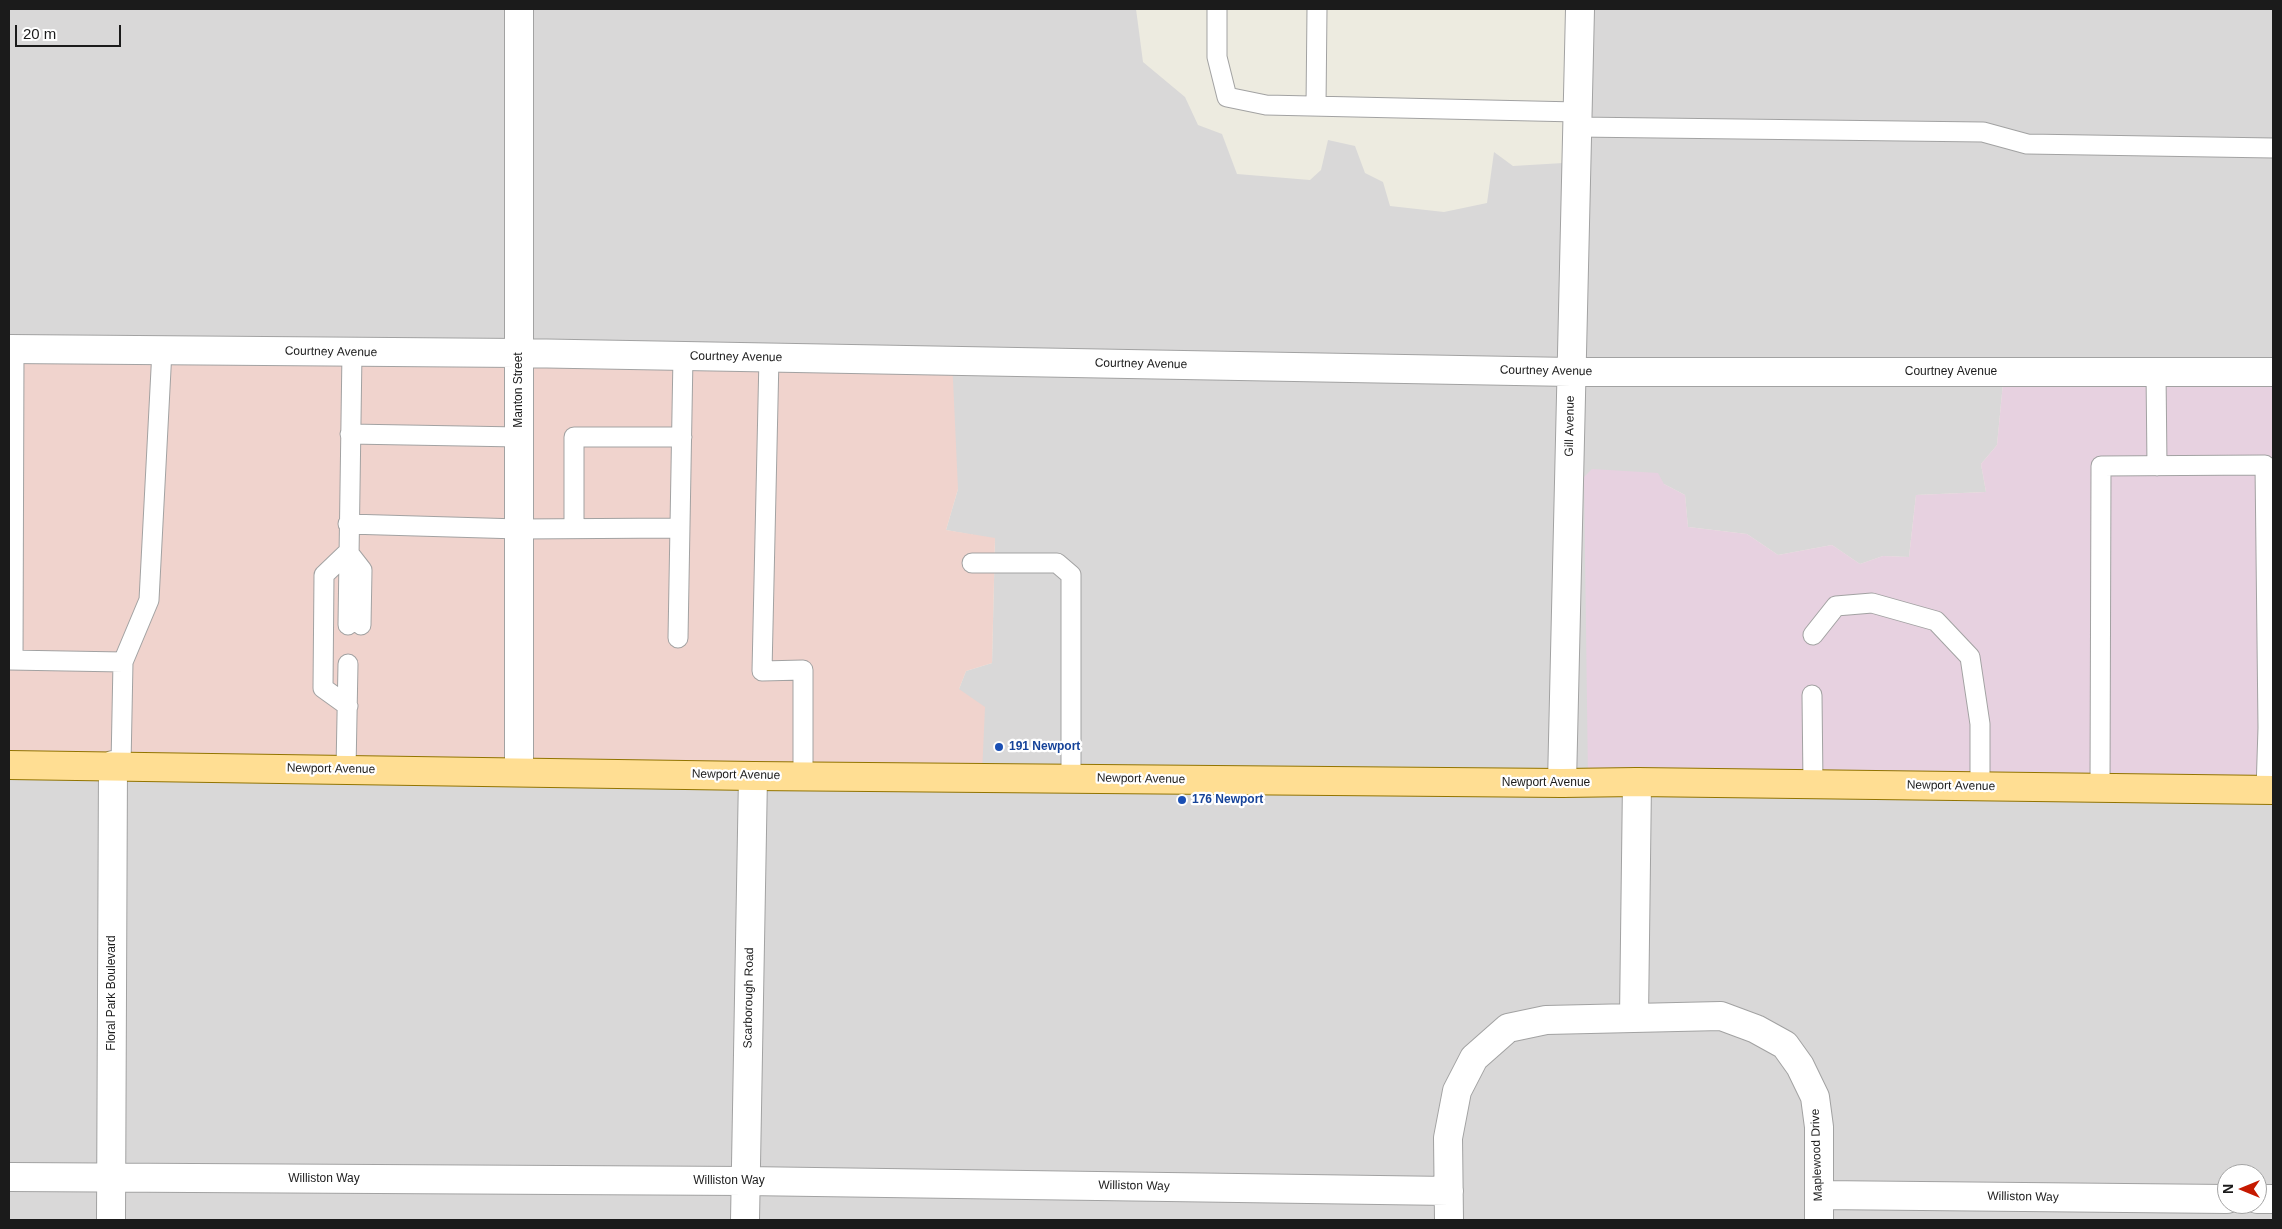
<!DOCTYPE html>
<html>
<head>
<meta charset="utf-8">
<style>
	body { margin:0 }
	#map { position:relative; width:2282px; height:1229px; overflow:hidden; background:#edebe0; font-family:Helvetica,sans-serif }
	canvas { display:block }
	.frame { position:absolute; inset:0; border:10px solid #1b1b1b; pointer-events:none }
	.north { position:absolute; left:2217px; top:1164px; width:50px; height:50px; box-sizing:border-box; background:#fff; border:1px solid #a4a4a4; border-radius:50%; rotate:270deg; font-size:14px; font-weight:700; line-height:20px; text-align:center; color:#1b1b1b }
	.north::after { content:''; display:block; margin:auto; width:18px; height:22px; background:#c61900; clip-path:polygon(50% 0,100% 100%,50% 72%,0 100%) }
	.scale { position:absolute; left:15px; top:25px; width:106px; height:22px; box-sizing:border-box; border:2px solid #1b1b1b; border-top:0; padding-left:6px; font-size:15px; line-height:18px; white-space:nowrap; color:#1b1b1b; -webkit-text-stroke:4px #fff; paint-order:stroke }
</style>
</head>
<body>
<div id="map">
<canvas width="2282" height="1229"></canvas>
<div class="frame"></div>
<div class="north">N</div>
<div class="scale">20 m</div>
</div>
<script>
const c = document.querySelector('canvas').getContext('2d');
c.lineJoin = 'round';
function fill(path, color) { c.fillStyle = color; c.fill(path, 'evenodd'); }
const toPath = rows => new Path2D(rows.map(r => 'M' + r).join(''));
function trace(path, color, width, dash) { c.strokeStyle = color; c.lineWidth = width; c.lineCap = dash ? 'butt' : 'round'; c.setLineDash(dash || []); c.stroke(path); }
function label(font, color, halo, rows, align = 'center') {
  c.font = font + ' Helvetica,sans-serif'; c.lineWidth = 4.5; c.setLineDash([]); c.textBaseline = 'middle'; c.strokeStyle = halo; c.fillStyle = color; for (const [text, x, y, turn = 0] of rows) {
    c.save(); c.translate(x, y); c.rotate((+turn || 0) * Math.PI / 180); c.textAlign = isNaN(turn) ? turn : align; if (halo) c.strokeText(text, 0, 0); c.fillText(text, 0, 0); c.restore();
  }
}
fill(toPath([
	[9,9,1136,9,1143,62,1185,97,1198,125,1222,134,1237,174,1310,180,1321,170,1328,140,1355,146,1365,173,1383,182,1390,206,1444,212,1487,203,1494,152,1513,166,1580,162,1585,9,2273,9,2273,376,2004,373,1997,445,1981,464,1986,492,1916,495,1909,557,1883,556,1860,564,1832,545,1778,555,1747,534,1688,527,1685,495,1664,484,1589,778,2273,789,2273,1220,9,1220,9,766,959,689,966,671,992,663,995,539,946,530,958,489,9,350],
	[2227,1174,2257,1174,2257,1204,2227,1204]
]), '#d9d8d8');
fill(toPath([
	[9,350,952,358,958,489,946,530,995,538,992,663,966,671,959,689,985,707,982,774,9,766]
]), '#f0d3cd');
fill(toPath([
	[2004,373,2273,376,2273,789,1588,778,1584,477,1592,469,1658,473,1664,484,1685,495,1688,527,1747,534,1778,555,1832,545,1860,564,1883,556,1909,557,1916,495,1986,492,1981,464,1997,445]
]), '#e7d1e0');
const lane = toPath([
	[1217,9,1217,57,1227,97,1266,105,1577,112],
	[1316,106,1317,9],
	[1577,127,1983,132,2027,144,2273,148],
	[769,357,762,671,803,670,803,776],
	[2156,372,2157,466],
	[350,434,519,437],
	[348,524,519,529,680,528],
	[574,528,574,437,682,437],
	[348,552,324,575,323,688,348,706],
	[348,552,362,570,361,625],
	[972,563,1057,563,1071,575,1071,779],
	[348,625,352,352],
	[1813,635,1836,606,1872,603,1936,621,1970,657,1980,724,1980,787],
	[678,638,683,356],
	[9,660,123,662],
	[13,660,14,349],
	[1812,695,1813,784],
	[121,765,123,662,149,600,162,350],
	[346,769,348,664],
	[2100,788,2101,466,2265,465,2268,728,2266,790]
]);
const street = toPath([
	[519,9,519,772],
	[9,349,519,353,1571,372,2273,372],
	[1562,783,1580,9],
	[1634,1017,1637,782],
	[9,1177,745,1181,1449,1191],
	[1820,1195,2227,1199],
	[2257,1199,2273,1199],
	[111,1220,113,765],
	[745,1220,753,776],
	[1449,1220,1448,1138,1457,1091,1474,1058,1508,1028,1546,1020,1721,1016,1756,1029,1785,1045,1800,1066,1815,1097,1819,1127,1819,1220]
]);
const primary = toPath([
	[9,765,753,776,1562,783,1637,782,2273,790]
]);
trace(lane, '#a2a2a2', 21);
trace(street, '#a2a2a2', 30);
trace(primary, '#927400', 30);
trace(lane, '#fff', 19);
trace(street, '#fff', 28);
trace(primary, '#ffde93', 28);
for (const [x, y, r, color] of [
	[999,747,5,"#1a4fb4"],
	[1182,800,5,"#1a4fb4"]
]) { const dot = new Path2D(); dot.arc(x, y, r, 0, 2 * Math.PI); c.fillStyle = color; c.fill(dot); trace(dot, '#fff', 2); }
label('12px', '#1b1b1b', '#fff', [
	["Courtney Avenue",331,352,1],
	["Courtney Avenue",736,357,1],
	["Courtney Avenue",1141,364,1],
	["Courtney Avenue",1546,371,1],
	["Courtney Avenue",1951,372],
	["Manton Street",519,390,-90],
	["Gill Avenue",1570,426,-89],
	["Newport Avenue",331,769,1],
	["Newport Avenue",736,775,1],
	["Newport Avenue",1141,779,1],
	["Newport Avenue",1546,783],
	["Newport Avenue",1951,786,1],
	["Floral Park Boulevard",112,993,-90],
	["Scarborough Road",749,998,-89],
	["Maplewood Drive",1817,1155,-92],
	["Williston Way",324,1179],
	["Williston Way",729,1181],
	["Williston Way",1134,1186,1],
	["Williston Way",2023,1197,1]
]);
label('bold 12px', '#164399', '#fff', [
	["191 Newport",1009,747],
	["176 Newport",1192,800]
], 'left');
</script>
</body>
</html>
